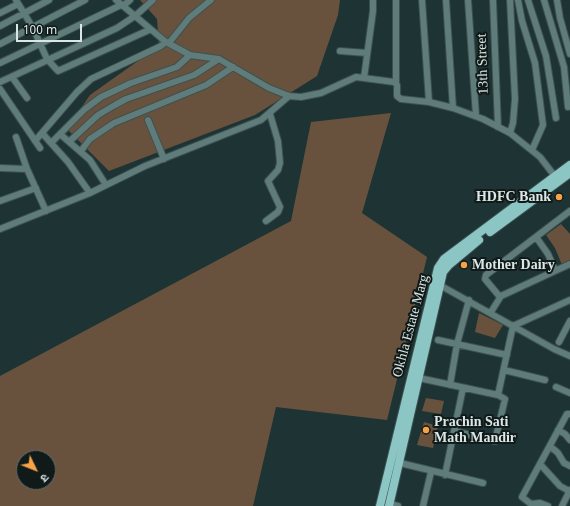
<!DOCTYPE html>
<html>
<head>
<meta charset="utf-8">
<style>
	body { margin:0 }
	#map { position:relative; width:570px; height:506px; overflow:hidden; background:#1e3434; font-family:Georgia,"Noto Sans Devanagari",serif }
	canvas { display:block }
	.north { position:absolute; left:16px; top:450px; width:40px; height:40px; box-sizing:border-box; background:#101a19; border:1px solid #616c6b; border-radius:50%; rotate:133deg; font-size:11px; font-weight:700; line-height:16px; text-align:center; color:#dae7e6 }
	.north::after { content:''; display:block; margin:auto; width:14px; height:18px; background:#f6a247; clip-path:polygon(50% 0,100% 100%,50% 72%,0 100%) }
	.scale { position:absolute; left:16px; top:24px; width:66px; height:18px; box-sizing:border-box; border:2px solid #dae7e6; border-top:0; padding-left:5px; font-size:12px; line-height:14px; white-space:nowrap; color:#dae7e6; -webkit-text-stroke:3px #101a19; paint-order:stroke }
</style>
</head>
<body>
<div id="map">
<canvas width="570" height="506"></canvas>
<div class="north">उ</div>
<div class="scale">100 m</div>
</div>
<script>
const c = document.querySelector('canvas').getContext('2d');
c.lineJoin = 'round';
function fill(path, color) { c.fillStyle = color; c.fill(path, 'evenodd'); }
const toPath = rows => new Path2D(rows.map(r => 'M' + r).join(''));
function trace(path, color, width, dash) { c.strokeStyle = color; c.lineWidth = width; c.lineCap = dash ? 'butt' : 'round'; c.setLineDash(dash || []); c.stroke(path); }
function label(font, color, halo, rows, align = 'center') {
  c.font = font + ' Georgia,serif'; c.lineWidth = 4; c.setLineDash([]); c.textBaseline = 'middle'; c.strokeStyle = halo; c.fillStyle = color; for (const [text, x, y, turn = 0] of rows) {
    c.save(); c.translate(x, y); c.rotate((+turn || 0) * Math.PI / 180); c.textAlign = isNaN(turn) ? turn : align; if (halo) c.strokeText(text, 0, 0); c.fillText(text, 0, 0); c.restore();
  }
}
fill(toPath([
	[140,0,340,0,338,15,317,76,255,115,109,171,67,129,90,95,159,46,157,19],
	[391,113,362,213,427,257,387,420,276,407,253,506,0,506,0,376,291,221,311,122],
	[24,458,48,458,48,482,24,482],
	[561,224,570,234,570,262,562,265,555,248,546,235],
	[479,313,503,325,495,338,475,332],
	[426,398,444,401,441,414,422,411],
	[424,422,438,426,433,448,417,445]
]), '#69523d');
const minor = toPath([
	[16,0,33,28,47,59,58,71,149,30],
	[116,0,166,42,190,55,219,59,269,88,289,96,301,97,321,93,356,77,394,82,397,85,397,96,401,99,429,102,453,108,483,119,510,133,540,157,557,179],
	[396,0,396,83],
	[422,0,429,102],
	[446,0,453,108],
	[468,0,476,116],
	[493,0,498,127],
	[518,0,522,21,535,63,543,125,532,150],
	[528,0,546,56,556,118],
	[544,0,564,67,568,107],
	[557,0,560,18,570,54],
	[123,6,130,0],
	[0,13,18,4],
	[0,26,49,0],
	[169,43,189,18,211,0],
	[0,44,85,0],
	[340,51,367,53],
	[0,63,121,5],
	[12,77,27,98],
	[364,78,373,11,373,0],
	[0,82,117,28,135,16,153,0],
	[0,89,40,148],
	[148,120,164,159],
	[42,133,68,162,90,193],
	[510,133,513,123,515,99,510,0],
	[60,134,90,160,106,185],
	[16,137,27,169,46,211],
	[35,141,77,92,91,79,161,46,166,42],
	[70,141,98,115,115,105,126,99,194,75,219,59],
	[52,142,85,109,101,97,131,83,177,67,190,55],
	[81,151,90,139,114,123,206,85,233,67],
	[0,168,27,169],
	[0,201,36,188],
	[266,221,278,212,280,207,268,181,278,170,280,163,278,141,270,114],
	[0,229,90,193,145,166,261,120,289,96],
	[536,237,548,254,555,270],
	[436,283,554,349,570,356],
	[500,297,485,279,486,275,570,211],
	[491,312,501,296,570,264],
	[438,340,507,355],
	[559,342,570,321],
	[504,370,545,380],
	[419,378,498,395,505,399,495,441,454,431],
	[450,385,457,344,469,300],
	[556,387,570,393],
	[498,395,513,326,570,300],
	[558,430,565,434,570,440],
	[550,446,558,453,564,463,570,466],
	[400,463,483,483],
	[540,464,560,486,569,491],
	[445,475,463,388],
	[390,504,398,506],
	[423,506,431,472],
	[548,506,540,503,531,504,522,497,567,414,570,414],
	[562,506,570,490]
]);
const major = toPath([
	[490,232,570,173],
	[380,506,438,268,444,259,570,165],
	[389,506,443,272,449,265,479,240]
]);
trace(minor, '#3c5150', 8);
trace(major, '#3c5150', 10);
trace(minor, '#5f7b7a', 6);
trace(major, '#8cc6c4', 8);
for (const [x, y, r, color] of [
	[559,197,4,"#f6a247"],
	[464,265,4,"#f6a247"],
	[426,430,4,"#f6a247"]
]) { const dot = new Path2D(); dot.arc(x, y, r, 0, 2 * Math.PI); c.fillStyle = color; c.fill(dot); trace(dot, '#101a19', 1.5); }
label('14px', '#dae7e6', '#101a19', [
	["13th Street",483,64,-92],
	["Okhla Estate Marg",411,326,-75]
]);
label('bold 14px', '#dae7e6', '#101a19', [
	["HDFC Bank",551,197,"right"],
	["Mother Dairy",472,265],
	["Prachin Sati",434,422],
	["Math Mandir",434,438]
], 'left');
</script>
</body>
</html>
